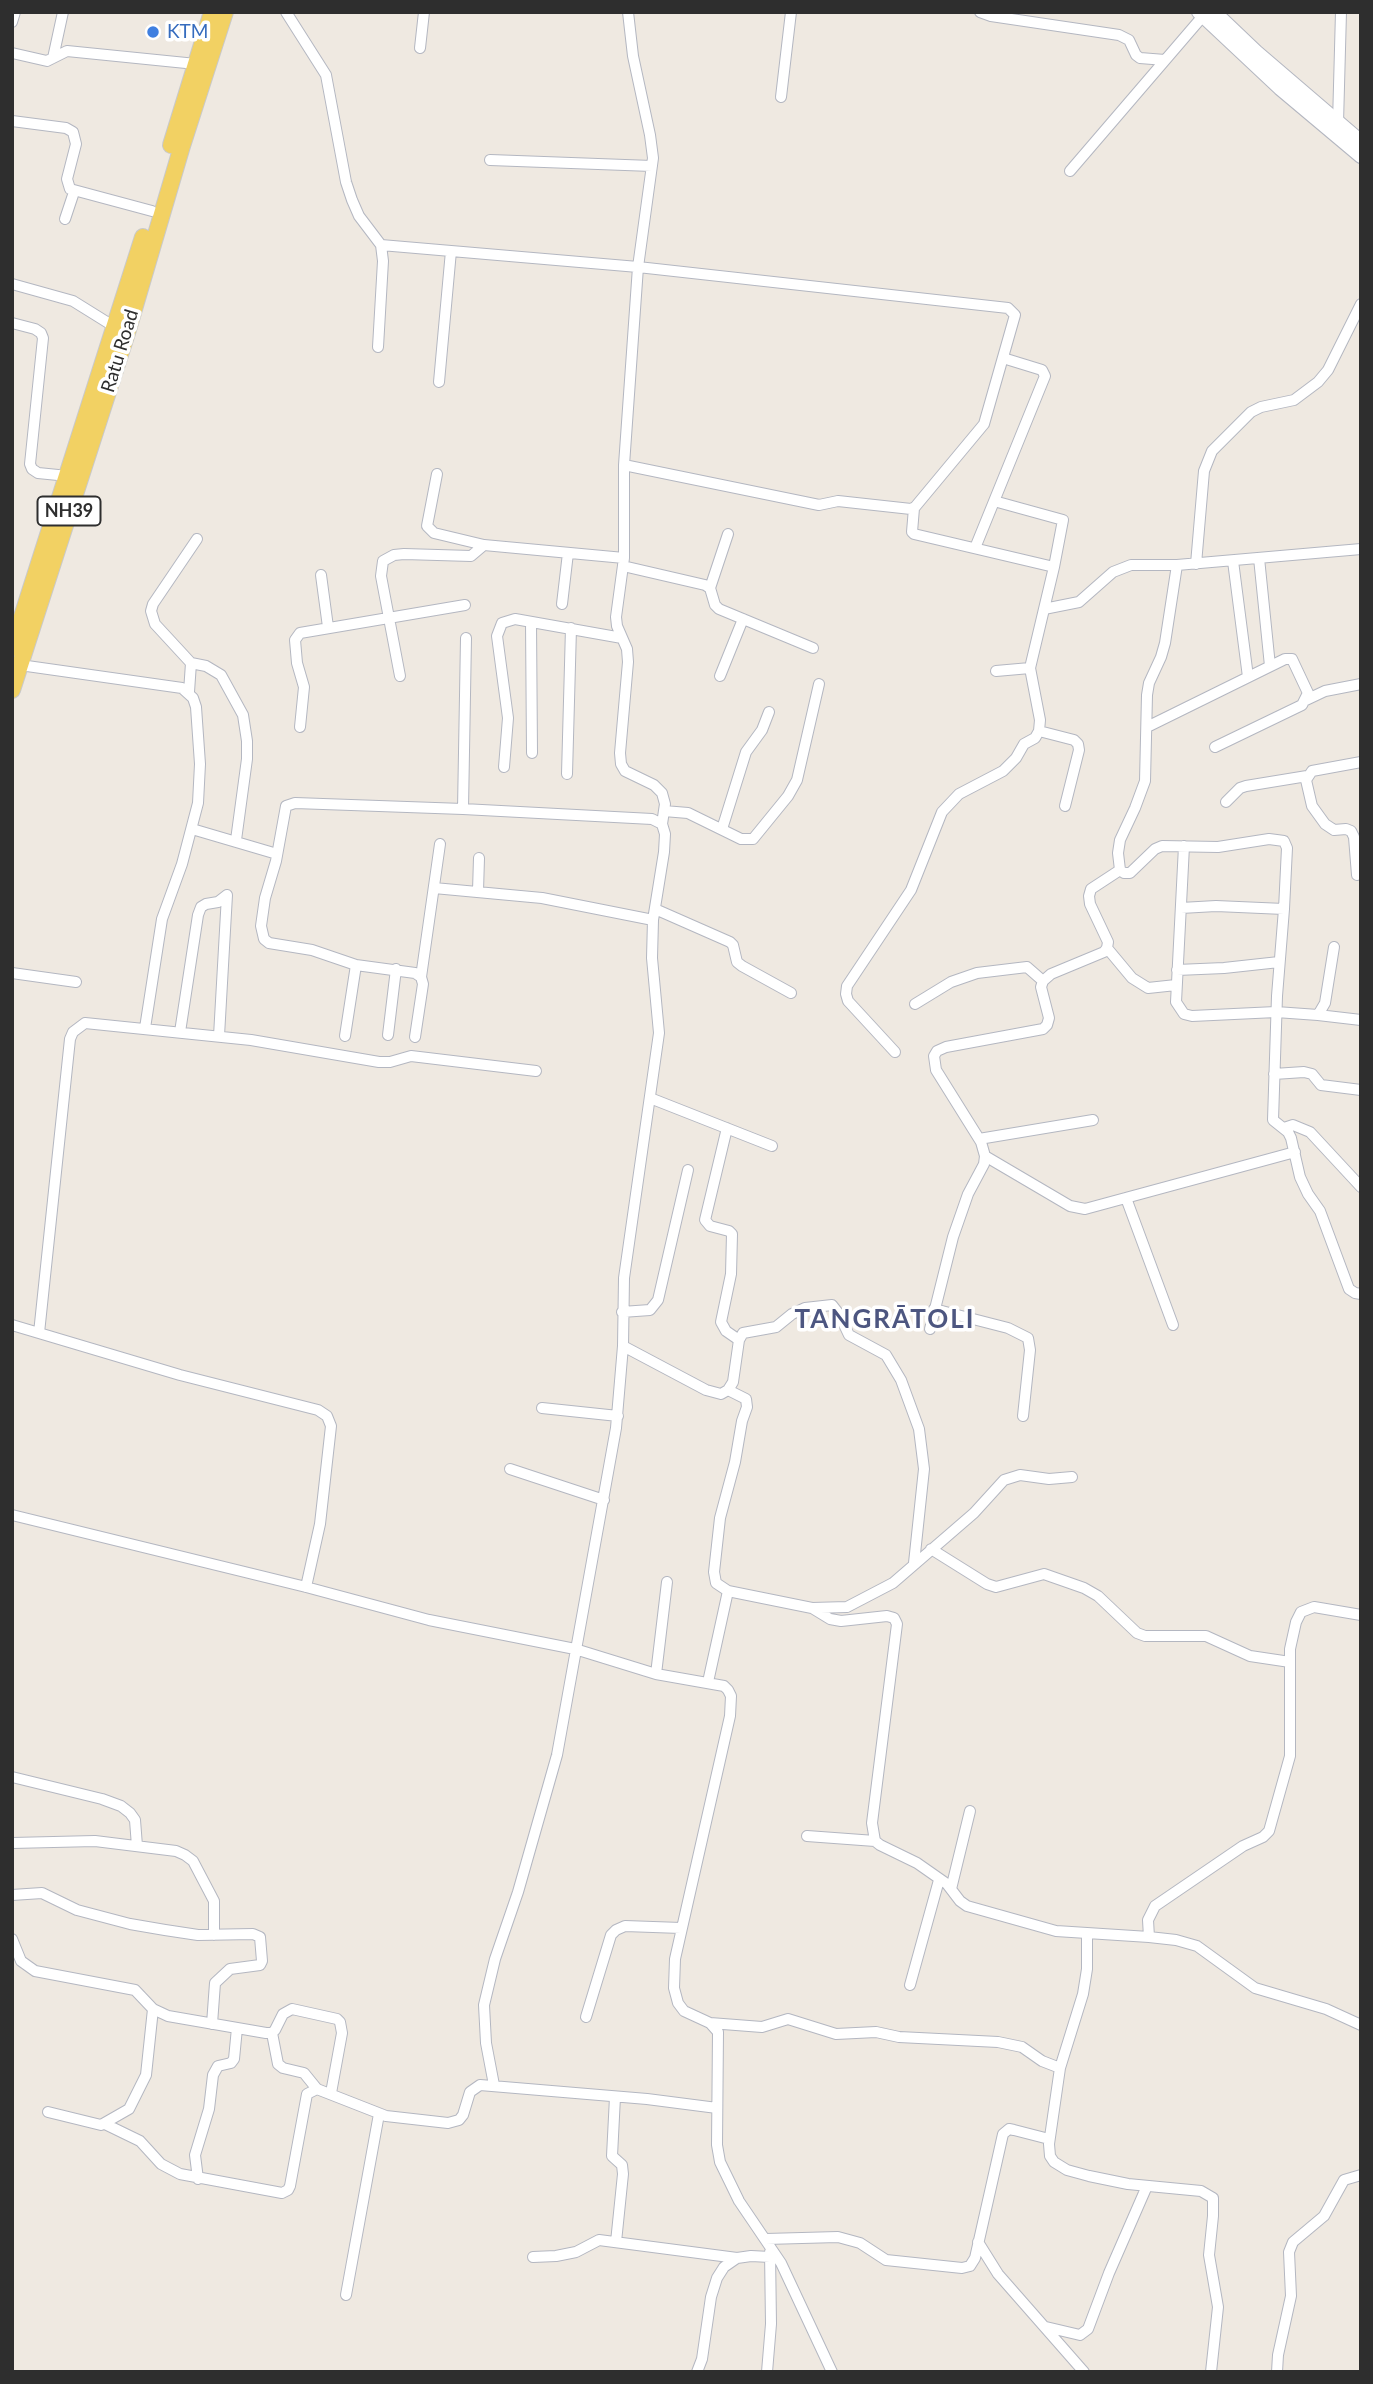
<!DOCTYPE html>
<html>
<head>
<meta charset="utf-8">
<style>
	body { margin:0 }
	#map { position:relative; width:1373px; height:2384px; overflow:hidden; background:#efe9e1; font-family:Lato,sans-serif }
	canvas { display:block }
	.frame { position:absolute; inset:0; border:14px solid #2e2e2e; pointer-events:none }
</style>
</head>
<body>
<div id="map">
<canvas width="1373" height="2384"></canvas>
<div class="frame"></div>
</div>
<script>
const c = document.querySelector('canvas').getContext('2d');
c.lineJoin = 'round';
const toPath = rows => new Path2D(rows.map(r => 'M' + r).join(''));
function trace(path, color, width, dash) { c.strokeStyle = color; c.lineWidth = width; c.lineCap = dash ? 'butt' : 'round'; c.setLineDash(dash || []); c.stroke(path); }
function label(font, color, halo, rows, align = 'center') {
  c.font = font + ' Lato,sans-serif'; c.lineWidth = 7; c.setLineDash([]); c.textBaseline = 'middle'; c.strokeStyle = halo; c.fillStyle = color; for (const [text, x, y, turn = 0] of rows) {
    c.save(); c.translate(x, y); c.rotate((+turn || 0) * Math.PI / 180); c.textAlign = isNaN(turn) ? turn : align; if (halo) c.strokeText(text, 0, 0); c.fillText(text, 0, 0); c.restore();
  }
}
const street = toPath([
	[286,12,326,75,346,182,352,200,359,216,381,245,383,261,378,347],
	[628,12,633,56,650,135,653,158,638,267,624,465,624,558,616,617,617,626,627,649,628,662,620,753,621,764,625,771,654,785,662,793,665,804,662,824],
	[980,12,991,16,1119,35,1129,40,1136,55,1140,58,1165,60],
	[12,22,15,12],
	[420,48,424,12],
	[12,53,47,61,67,51,196,64],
	[53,58,63,12],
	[781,97,791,12],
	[12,121,66,128,73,132,76,144,67,179,70,189,152,211],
	[1338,123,1341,12],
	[490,160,652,166],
	[1070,171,1203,16],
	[65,219,74,192],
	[381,245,638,267,1008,308,1015,315,984,424,915,507,911,509,838,501,819,505,624,465],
	[12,284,73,301,118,329],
	[12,323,35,329,41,333,43,338,30,464,32,469,38,473,68,476],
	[439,382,451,251],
	[437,474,427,526,434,533,484,545,624,558],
	[914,508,912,532,914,534,1054,567],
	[975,548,1045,376,1042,370,1003,358],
	[1259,558,1270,666],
	[1233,561,1248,677],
	[1196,564,1204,471,1212,451,1251,412,1261,407,1294,400,1318,382,1328,370,1361,304],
	[1177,565,1165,643,1161,657,1149,683,1147,695,1145,781,1135,808,1120,840,1118,853,1120,870,1124,873,1130,873,1155,849,1162,846,1218,847,1269,839,1284,841,1287,848,1284,909,1277,996,1273,1120,1288,1132,1291,1138,1300,1177,1308,1194,1320,1211,1349,1289,1355,1293,1361,1294],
	[623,566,705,585,710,588,715,605,719,609,813,648],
	[321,575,328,627],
	[710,588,728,534],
	[562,604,568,553],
	[1044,609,1079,602,1113,572,1131,565,1177,565,1361,549],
	[531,622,532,753],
	[191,663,206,666,221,675,243,715,247,741,247,759,236,840],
	[20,665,182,688,193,698,196,707,200,764,198,803,182,864,162,919,145,1028],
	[996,671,1030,668],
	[400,676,381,576,383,561,394,555,404,554,471,556,484,545],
	[720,676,743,619],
	[189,692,191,663,155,624,151,611,153,604,197,539],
	[1306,700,1325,691,1361,684],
	[300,727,304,687,297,663,295,640,300,633,465,605],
	[1147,727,1285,659,1292,659,1308,693,1302,705,1215,747],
	[1039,731,1074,740,1078,744,1079,750,1065,806],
	[504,767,508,718,497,636,502,623,515,619,622,638],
	[567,774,571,628],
	[1226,802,1240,788,1246,786,1307,776],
	[463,809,466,638],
	[664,811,688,813,741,839,753,839,788,796,797,780,819,684],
	[192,829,277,854],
	[722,829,746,752,762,730,769,712],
	[1184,846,1176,1002,1184,1014,1192,1016,1276,1012,1318,1015,1325,1003,1334,947],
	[1357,875,1354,837,1351,831,1346,829,1334,830,1325,824,1312,806,1306,780,1312,771,1361,762],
	[434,888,542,898,653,920],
	[478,891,479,858],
	[1181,908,1216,906,1284,909],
	[655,909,730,942,733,945,737,962,742,966,791,993],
	[1107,948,1132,978,1148,988,1176,985],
	[1177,970,1224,968,1279,962],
	[12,973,76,982],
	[421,977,440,844],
	[915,1004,951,982,977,973,1027,967,1043,981],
	[1318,1015,1361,1020],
	[180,1032,198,915,201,907,206,904,218,902,227,895],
	[388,1035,396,969],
	[219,1036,227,895],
	[345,1036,356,965],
	[415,1037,423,984,421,977,415,973,356,965,312,950,269,943,264,939,261,926,265,898,276,861,286,806,295,803,463,809,652,819,662,824,665,834,664,852,653,920,652,958,659,1033,624,1278,623,1346,616,1428,557,1755,518,1892,495,1959,484,2005,486,2043,494,2085],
	[895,1052,848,1001,846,994,847,986,911,890,942,812,959,794,1003,771,1016,758,1024,744,1035,738,1039,731,1040,720,1030,668,1054,567,1063,520,994,501],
	[1274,1074,1304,1072,1312,1074,1321,1085,1361,1090],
	[650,1098,772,1146],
	[727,1128,705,1220,710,1226,729,1231,732,1234,731,1274,721,1322,726,1331,739,1340],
	[1284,1128,1293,1125,1310,1132,1361,1187],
	[979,1139,1093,1120],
	[985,1156,1070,1206,1085,1209,1295,1152],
	[1126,1198,1173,1325],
	[934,1309,1008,1328,1028,1338,1030,1350,1023,1416],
	[622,1312,650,1310,658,1300,688,1170],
	[12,1325,180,1375,318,1410,327,1416,331,1426,320,1524,306,1587],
	[930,1329,953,1237,968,1194,984,1164,985,1156,981,1142,936,1070,934,1056,937,1051,946,1047,1043,1029,1047,1025,1049,1018,1041,987,1043,981,1051,974,1104,952,1107,948,1108,942,1090,904,1089,896,1091,889,1120,870],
	[39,1333,70,1039,73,1032,85,1023,251,1040,379,1062,390,1062,411,1056,536,1071],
	[623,1346,706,1390,721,1394,728,1390,733,1382,739,1340,743,1333,776,1327,792,1314,805,1308,832,1305,839,1314,849,1335,886,1355,901,1380,919,1429,924,1469,914,1563],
	[542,1408,618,1416],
	[510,1469,604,1500],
	[12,1515,306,1587,429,1620,575,1649,656,1674,724,1686,728,1690,731,1696,730,1716,675,1959,674,1988,678,2003,684,2011,710,2023,718,2032,717,2145,720,2162,739,2201,781,2263,832,2372],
	[931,1549,987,1584,996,1587,1044,1574,1084,1588,1098,1596,1137,1633,1145,1636,1206,1636,1250,1656,1290,1662],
	[728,1591,812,1608,847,1607,893,1583,974,1513,1004,1480,1020,1475,1049,1479,1072,1477],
	[812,1608,830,1619,841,1621,887,1616,894,1618,897,1624,872,1823,875,1841,880,1845,917,1863,947,1884,960,1901,967,1906,1056,1931,1149,1937,1176,1940,1197,1946,1255,1988,1326,2009,1361,2025],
	[656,1674,667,1582],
	[708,1682,728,1591,716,1583,714,1572,720,1518,735,1462,742,1421,747,1407,746,1399,728,1390],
	[12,1777,102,1799,121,1806,130,1813,135,1820,137,1846],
	[807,1836,875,1841],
	[12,1843,95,1841,176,1851,185,1855,193,1861,214,1901,214,1935],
	[951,1889,970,1811],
	[12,1895,42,1893,77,1910,130,1924,165,1930,198,1935,253,1934,260,1937,262,1961,260,1965,230,1969,215,1983,212,2024],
	[1087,1935,1087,1969,1083,1994,1060,2068,1049,2144,1050,2156,1054,2162,1067,2170,1089,2176,1128,2184,1201,2191,1213,2198,1213,2216,1209,2255,1218,2307,1211,2372],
	[1149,1937,1148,1920,1155,1906,1243,1846,1263,1837,1269,1831,1290,1756,1290,1649,1296,1622,1301,1612,1314,1607,1361,1615],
	[12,1939,21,1961,35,1971,135,1990,153,2009,168,2016,266,2033,272,2033,275,2030,283,2014,292,2009,337,2019,340,2022,342,2033,331,2093],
	[910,1985,939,1880],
	[586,2017,611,1935,616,1930,625,1926,681,1928],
	[710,2023,762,2027,788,2019,836,2034,876,2032,899,2037,998,2042,1022,2047,1042,2061,1060,2068],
	[272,2033,278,2064,283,2068,304,2073,317,2089],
	[615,2097,612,2156,622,2165,623,2174,616,2242],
	[48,2112,101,2125,129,2109,146,2075,153,2009],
	[105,2124,140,2141,161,2164,180,2174,282,2193,288,2190,290,2186,307,2094,317,2089,386,2116,448,2123,459,2120,463,2115,470,2092,480,2085,647,2099,717,2108],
	[198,2179,195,2155,209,2109,213,2075,218,2066,231,2063,234,2059,237,2028],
	[766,2239,838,2237,860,2243,886,2260,962,2268,970,2266,975,2258,1003,2134,1009,2129,1014,2130,1049,2139],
	[978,2242,998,2274,1084,2372],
	[533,2257,556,2256,576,2252,599,2240,737,2258],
	[346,2295,379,2114],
	[1046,2327,1080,2335,1088,2329,1109,2273,1147,2186],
	[697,2372,702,2359,711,2297,717,2278,724,2267,737,2258,751,2256,770,2257],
	[767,2372,771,2324,770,2252],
	[1277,2372,1278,2355,1291,2296,1289,2252,1293,2242,1324,2216,1344,2180,1361,2175]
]);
const secondary = toPath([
	[1199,12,1280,88,1361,156],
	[1214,12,1256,52,1361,142]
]);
const primary = toPath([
	[171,145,212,12],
	[12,648,143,237],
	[12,690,127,333,182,146,225,12]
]);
trace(street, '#b4b7c1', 12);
trace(secondary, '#b4b7c1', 16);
trace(primary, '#c9c9c9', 18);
trace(street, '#fff', 10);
trace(secondary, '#fff', 14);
trace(primary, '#f2d163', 16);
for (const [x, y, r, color] of [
	[153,32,7,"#3f7fe0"]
]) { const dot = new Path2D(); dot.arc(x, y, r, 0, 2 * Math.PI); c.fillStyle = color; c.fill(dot); trace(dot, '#fff', 2.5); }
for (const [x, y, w] of [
	[69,511,63]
]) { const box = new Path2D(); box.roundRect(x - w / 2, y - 14.5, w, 29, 5); c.fillStyle = '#fff'; c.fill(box); trace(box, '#2e2e2e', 2); }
label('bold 18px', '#2e2e2e', null, [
	["NH39",69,511]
]);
label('19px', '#366cbe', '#fff', [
	["KTM",167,32]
], 'left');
label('19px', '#2e2e2e', '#fff', [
	["Ratu Road",120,351,-73]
]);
c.letterSpacing = '2px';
label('bold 26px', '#4d5680', '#fff', [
	["TANGRĀTOLI",885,1320]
]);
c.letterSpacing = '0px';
</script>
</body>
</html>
